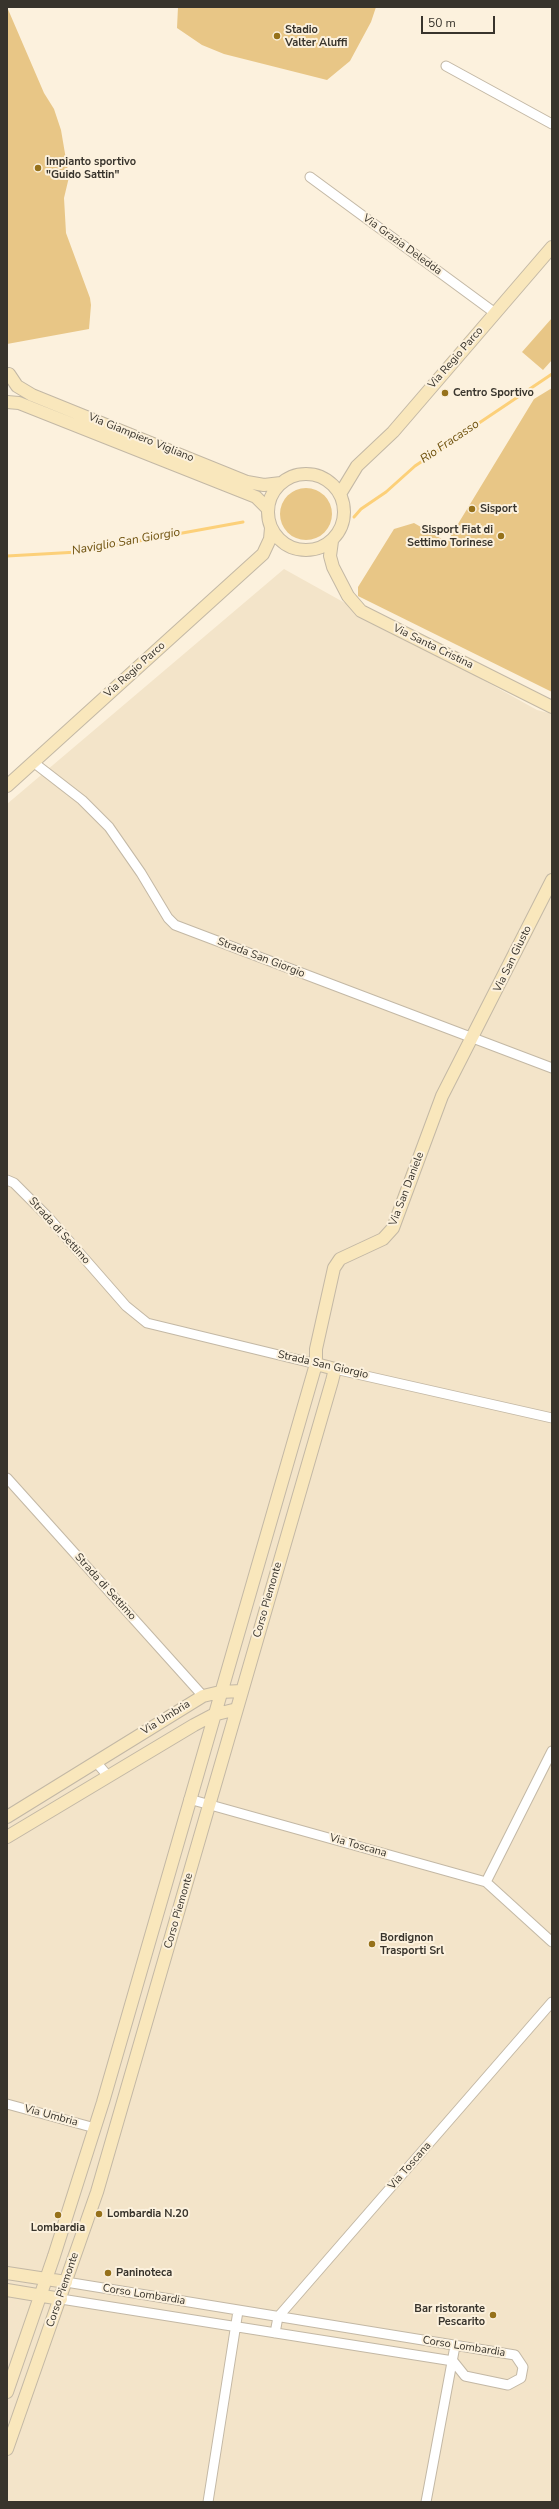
<!DOCTYPE html>
<html>
<head>
<meta charset="utf-8">
<style>
	body { margin:0 }
	#map { position:relative; width:559px; height:2509px; overflow:hidden; background:#fcf1dd; font-family:"Nunito Sans",sans-serif }
	canvas { display:block }
	.frame { position:absolute; inset:0; border:8px solid #38342c; pointer-events:none }
	.scale { position:absolute; left:421px; top:16px; width:74px; height:18px; box-sizing:border-box; border:2px solid #38342c; border-top:0; padding-left:5px; font-size:12px; line-height:14px; white-space:nowrap; color:#38342c; -webkit-text-stroke:3px #fcf1dd; paint-order:stroke }
</style>
</head>
<body>
<div id="map">
<canvas width="559" height="2509"></canvas>
<div class="frame"></div>
<div class="scale">50 m</div>
</div>
<script>
const c = document.querySelector('canvas').getContext('2d');
c.lineJoin = 'round';
function fill(path, color) { c.fillStyle = color; c.fill(path, 'evenodd'); }
const toPath = rows => new Path2D(rows.map(r => 'M' + r).join(''));
function trace(path, color, width, dash) { c.strokeStyle = color; c.lineWidth = width; c.lineCap = dash ? 'butt' : 'round'; c.setLineDash(dash || []); c.stroke(path); }
function label(font, color, halo, rows, align = 'center') {
  c.font = font + ' "Nunito Sans",sans-serif'; c.lineWidth = 4; c.setLineDash([]); c.textBaseline = 'middle'; c.strokeStyle = halo; c.fillStyle = color; for (const [text, x, y, turn = 0] of rows) {
    c.save(); c.translate(x, y); c.rotate((+turn || 0) * Math.PI / 180); c.textAlign = isNaN(turn) ? turn : align; if (halo) c.strokeText(text, 0, 0); c.fillText(text, 0, 0); c.restore();
  }
}
fill(toPath([
	[284,569,537,710,552,714,552,2502,7,2502,7,804]
]), '#f3e4c9');
fill(toPath([
	[7,7,44,93,54,109,61,130,69,177,64,198,66,233,90,298,91,305,89,329,7,344],
	[178,7,376,7,371,22,350,61,327,80,224,54,202,45,177,28],
	[552,318,552,360,543,370,522,352],
	[552,388,552,692,358,596,358,587,394,529,414,523,447,542,534,399],
	'280 514a26 26 0 1 1 52 0a26 26 0 1 1-52 0Z'
]), '#e8c686');
trace(toPath([
	[354,517,361,509,386,492,415,466,552,374],
	[7,556,78,552,243,522]
]), '#fcd079', 3);
const street = toPath([
	[446,66,552,124],
	[310,177,495,313],
	[33,762,82,800,109,827,141,873,168,918,175,925,552,1068],
	[7,1180,14,1183,49,1218,126,1306,147,1323,316,1364],
	[335,1369,552,1418],
	[7,1478,203,1696],
	[96,1762,108,1776],
	[189,1799,486,1882,552,1942],
	[486,1882,552,1751],
	[7,2104,95,2128],
	[61,2299,453,2361,465,2376,508,2385,521,2378,523,2367,515,2355,66,2282],
	[275,2333,278,2317,552,2002],
	[208,2502,238,2311],
	[426,2502,455,2346]
]);
const secondary = toPath([
	[9,374,17,386,32,395,247,482,264,485,281,483],
	[7,402,19,403,256,497,268,509],
	'268 512a38 38 0 1 1 76 0a38 38 0 1 1-76 0Z',
	[340,494,357,466,393,432,552,247],
	[332,541,330,556,333,567,348,596,361,611,552,707],
	[7,786,263,554,270,539,271,528],
	[7,1817,203,1696,220,1692,242,1691],
	[7,1837,194,1725,213,1715,237,1709],
	[7,2273,66,2282],
	[7,2290,61,2299],
	[7,2392,54,2256,103,2102,316,1364,316,1349,334,1268,340,1259,383,1239,393,1228,442,1096,552,880],
	[7,2449,97,2192,332,1381,335,1369,316,1364]
]);
trace(street, '#c3b8a5', 11);
trace(secondary, '#c3b8a5', 14);
trace(street, '#fff', 9);
trace(secondary, '#f9e7bc', 12);
for (const [x, y, r, color] of [
	[277,36,4,"#96711a"],
	[38,168,4,"#96711a"],
	[445,393,4,"#96711a"],
	[472,509,4,"#96711a"],
	[501,536,4,"#96711a"],
	[372,1944,4,"#96711a"],
	[99,2214,4,"#96711a"],
	[58,2215,4,"#96711a"],
	[108,2273,4,"#96711a"],
	[493,2315,4,"#96711a"]
]) { const dot = new Path2D(); dot.arc(x, y, r, 0, 2 * Math.PI); c.fillStyle = color; c.fill(dot); trace(dot, '#fcf1dd', 1.5); }
label('bold 11px', '#38342c', '#fcf1dd', [
	["Stadio",285,30],
	["Valter Aluffi",285,43],
	["Impianto sportivo",46,162],
	["\"Guido Sattin\"",46,175],
	["Centro Sportivo",453,393],
	["Sisport",480,509],
	["Sisport Fiat di",493,530,"right"],
	["Settimo Torinese",493,543,"right"],
	["Bordignon",380,1938],
	["Trasporti Srl",380,1951],
	["Lombardia N.20",107,2214],
	["Lombardia",58,2228,"center"],
	["Paninoteca",116,2273],
	["Bar ristorante",485,2309,"right"],
	["Pescarito",485,2322,"right"]
], 'left');
label('11px', '#38342c', '#fcf1dd', [
	["Via Grazia Deledda",402,245,36],
	["Via Regio Parco",456,358,-49],
	["Via Giampiero Vigliano",141,438,22],
	["Via Santa Cristina",433,647,26],
	["Via Regio Parco",135,670,-42],
	["Strada San Giorgio",261,958,21],
	["Via San Giusto",513,959,-64],
	["Via San Daniele",407,1189,-69],
	["Strada di Settimo",59,1231,48],
	["Strada San Giorgio",323,1365,13],
	["Strada di Settimo",105,1587,48],
	["Corso Piemonte",268,1600,-74],
	["Via Umbria",166,1718,-32],
	["Via Toscana",358,1846,16],
	["Corso Piemonte",179,1911,-74],
	["Via Umbria",51,2116,15],
	["Via Toscana",410,2166,-49],
	["Corso Piemonte",63,2290,-71],
	["Corso Lombardia",144,2295,9],
	["Corso Lombardia",464,2347,9]
]);
label('italic 12px', '#6f520e', '#fcf1dd', [
	["Rio Fracasso",450,442,-34],
	["Naviglio San Giorgio",126,542,-10]
]);
</script>
</body>
</html>
